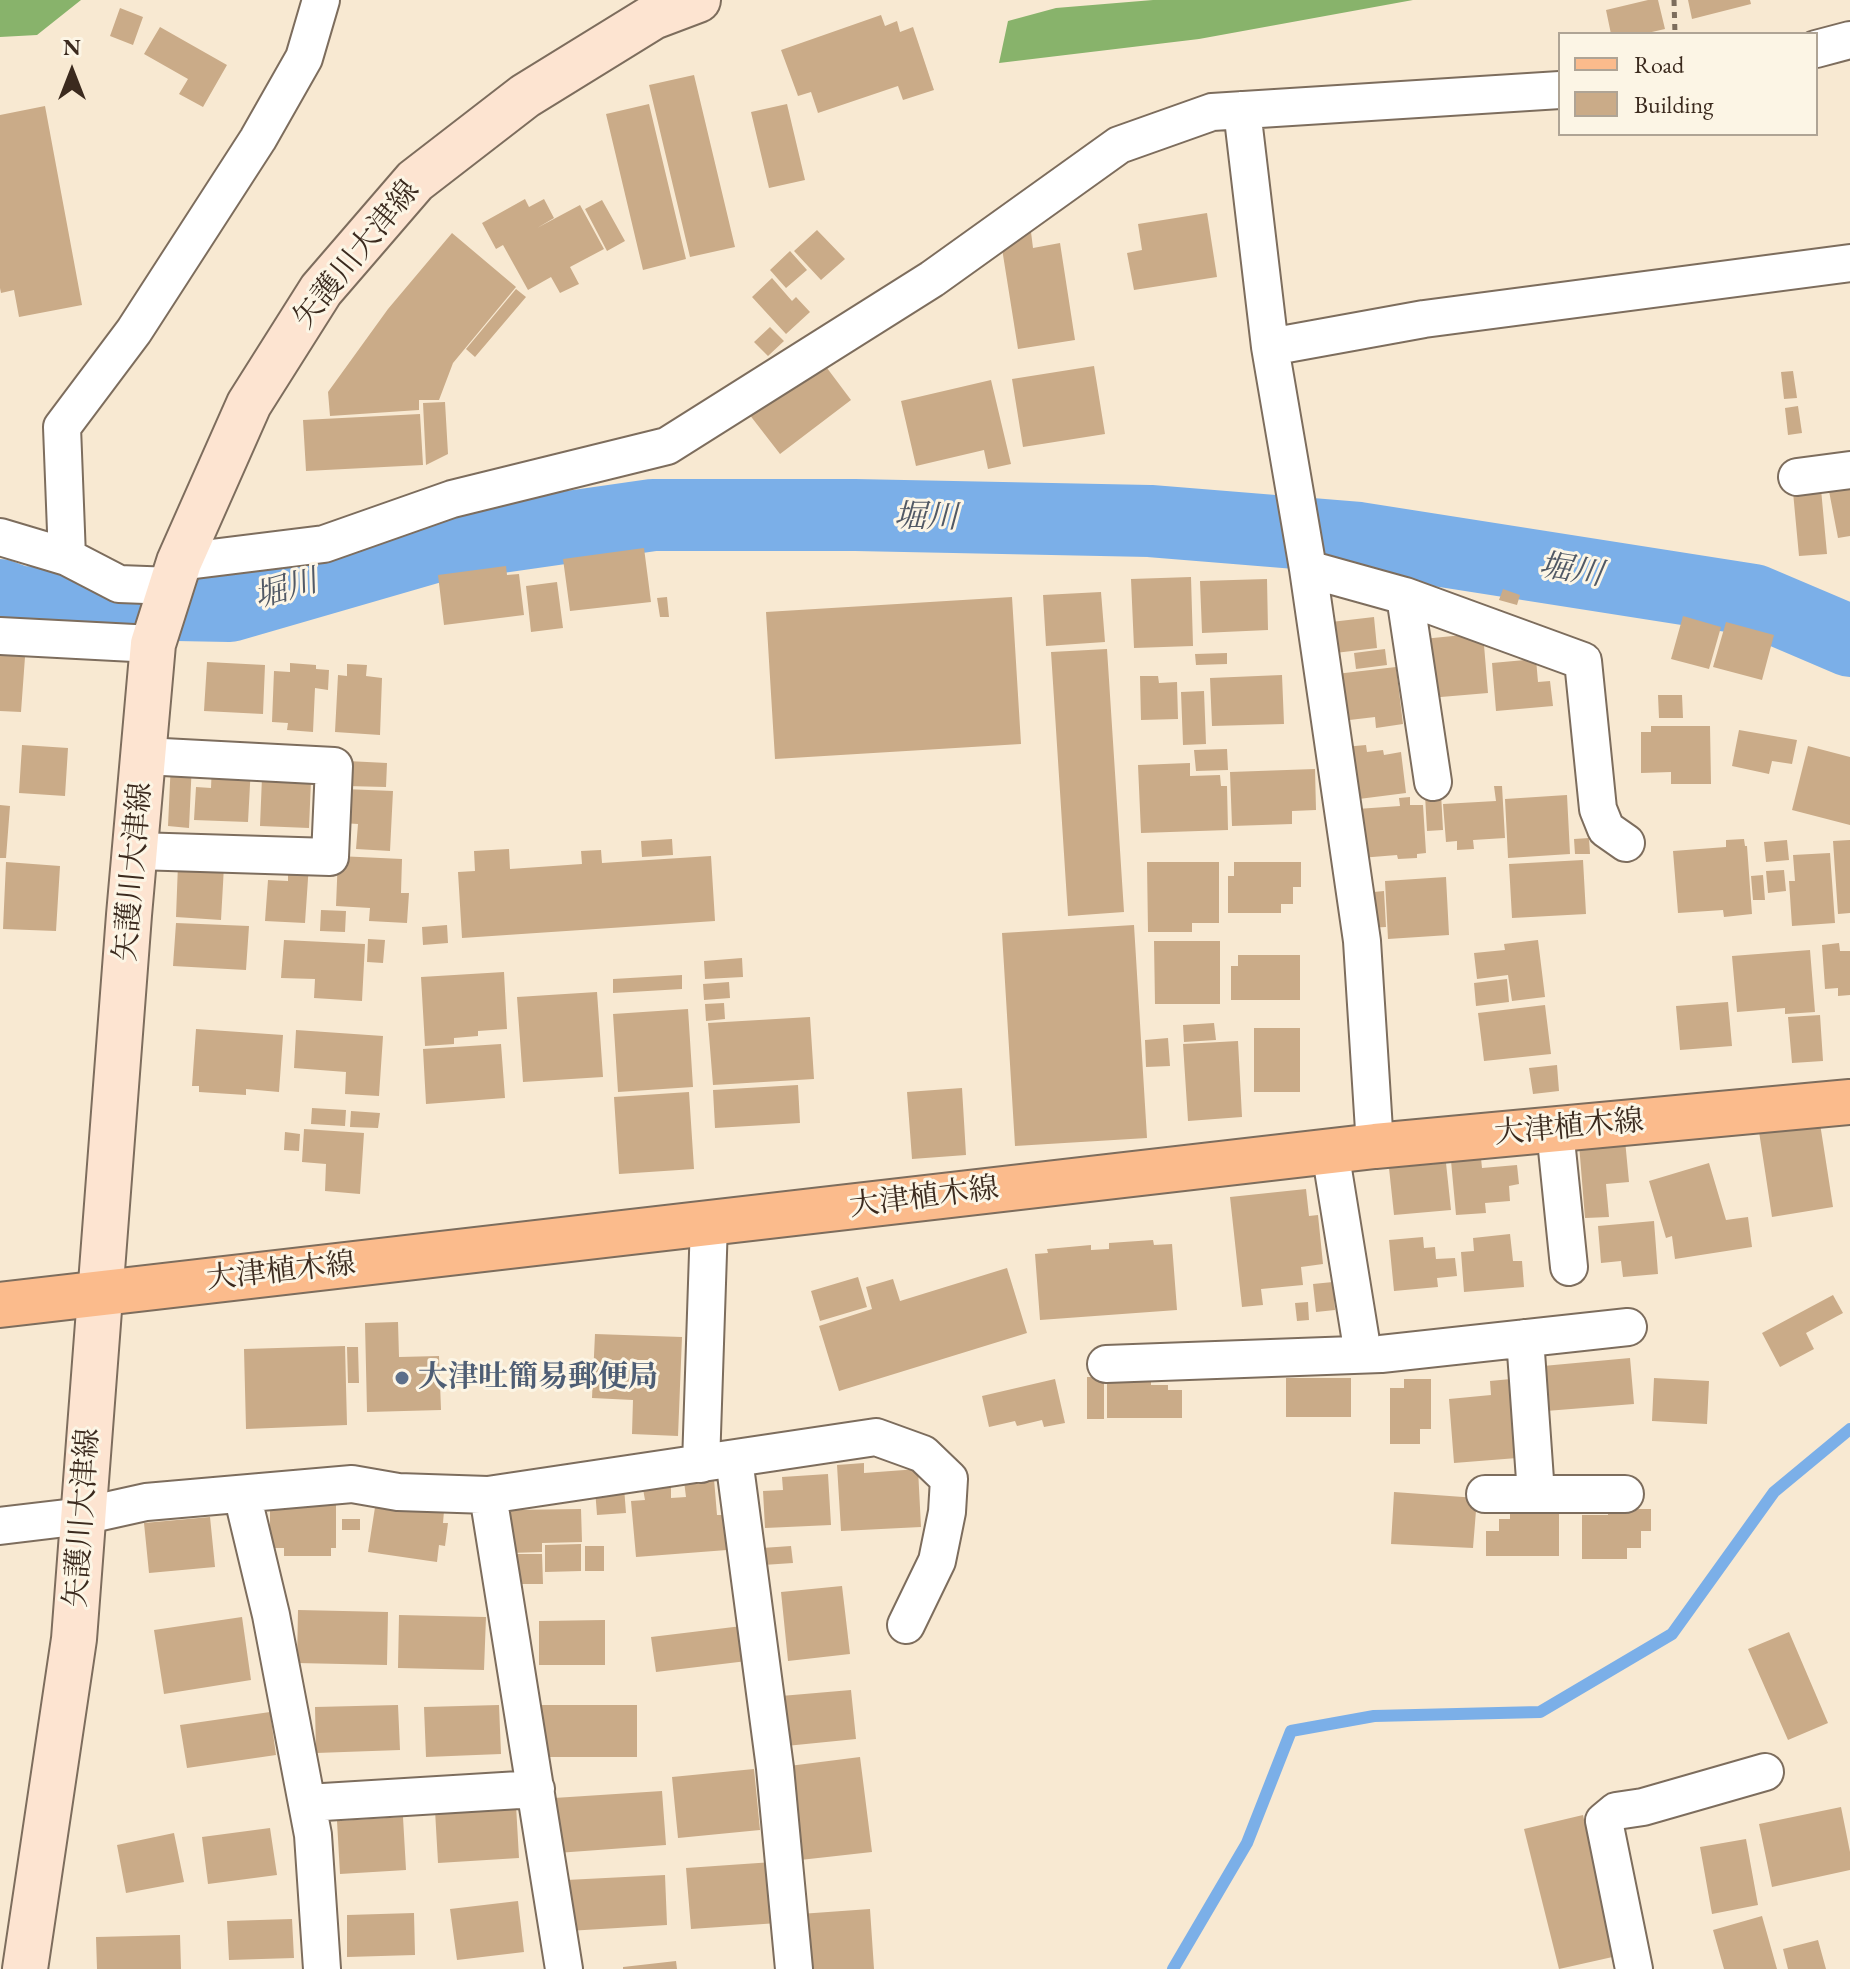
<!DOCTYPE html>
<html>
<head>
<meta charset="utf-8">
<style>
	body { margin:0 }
	#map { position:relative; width:1850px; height:1969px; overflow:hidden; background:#f8e9d2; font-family:"EB Garamond",serif }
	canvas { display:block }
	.legend { position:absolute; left:1558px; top:32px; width:260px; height:104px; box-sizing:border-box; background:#fcf5e5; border:2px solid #afa495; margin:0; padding:10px 14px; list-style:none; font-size:24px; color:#3b2a1e }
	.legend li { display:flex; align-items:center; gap:16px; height:40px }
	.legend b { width:40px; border:2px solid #afa495 }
	.north { position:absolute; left:32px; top:32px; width:80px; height:80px; -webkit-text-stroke:6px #fcf5e5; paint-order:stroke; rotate:0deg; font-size:22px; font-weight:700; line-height:32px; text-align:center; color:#3b2a1e }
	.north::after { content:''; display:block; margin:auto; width:28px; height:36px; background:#3b2a1e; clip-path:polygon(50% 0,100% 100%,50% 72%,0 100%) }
</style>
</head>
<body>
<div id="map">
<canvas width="1850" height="1969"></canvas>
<ul class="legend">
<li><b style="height:10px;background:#fbbb8c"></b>Road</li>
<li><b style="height:22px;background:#caab88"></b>Building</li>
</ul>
<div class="north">N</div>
</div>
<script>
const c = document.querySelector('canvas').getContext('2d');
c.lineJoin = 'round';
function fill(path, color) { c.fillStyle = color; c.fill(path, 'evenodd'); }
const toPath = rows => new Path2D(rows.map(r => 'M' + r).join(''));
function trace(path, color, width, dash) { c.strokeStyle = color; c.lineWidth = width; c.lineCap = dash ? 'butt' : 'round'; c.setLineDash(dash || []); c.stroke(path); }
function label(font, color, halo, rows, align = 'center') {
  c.font = font + ' "EB Garamond","Noto Serif JP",serif'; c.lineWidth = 6; c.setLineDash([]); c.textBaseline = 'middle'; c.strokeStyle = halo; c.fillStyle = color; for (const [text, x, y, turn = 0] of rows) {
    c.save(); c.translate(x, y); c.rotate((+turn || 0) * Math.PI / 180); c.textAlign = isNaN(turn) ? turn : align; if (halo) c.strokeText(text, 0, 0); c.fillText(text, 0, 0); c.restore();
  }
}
fill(toPath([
	[0,0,81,0,37,35,0,37],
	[1153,0,1413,0,1199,39,999,63,1008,21,1056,8]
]), '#88b36b');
trace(toPath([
	[1173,1969,1247,1843,1291,1731,1374,1716,1540,1712,1672,1634,1774,1492,1850,1429]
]), '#7bafe8', 12);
trace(toPath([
	[0,595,19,602,230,606,437,546,653,515,855,515,1150,521,1359,538,1754,600,1850,641]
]), '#7bafe8', 72);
fill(toPath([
	[1648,0,1658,0,1665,29,1643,34,1611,34,1606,10],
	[1688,0,1750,0,1751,4,1692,19],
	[120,8,143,17,133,45,110,36],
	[881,15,885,26,897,21,900,32,913,27,934,90,903,100,898,86,818,113,811,92,798,96,781,50],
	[160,27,227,65,203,107,179,94,188,79,144,54],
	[694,75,735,247,690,257,649,85],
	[649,104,686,259,643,270,606,114],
	[787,104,805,180,769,188,751,112],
	[45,106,82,305,19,317,14,290,1,293,0,288,0,115],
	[525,199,529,207,544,199,554,218,537,228,580,205,604,249,570,267,579,284,560,293,551,277,528,290,503,245,496,249,482,223],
	[602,200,625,241,607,251,585,209],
	[1207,213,1217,277,1134,290,1127,253,1142,250,1138,224],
	[817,230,845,259,821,280,794,251],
	[1031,232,1033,248,1060,243,1075,340,1018,349,1000,236],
	[452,233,516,287,453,363,439,400,419,400,419,410,330,416,328,392,388,309],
	[790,251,807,270,786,288,770,270],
	[772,278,792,301,796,297,810,312,786,334,752,297],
	[516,289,526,297,475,357,466,349],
	[770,327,784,341,768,356,754,342],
	[821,360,851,400,780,454,749,414],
	[1094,366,1105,434,1023,447,1012,379],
	[1793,371,1797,398,1784,399,1781,372],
	[991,380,1011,464,988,469,984,450,916,466,901,401],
	[445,402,448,454,426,465,423,403],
	[1798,406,1802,433,1788,435,1785,408],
	[420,414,423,465,306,471,303,420],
	[1850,488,1850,536,1838,538,1829,491],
	[1821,489,1827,554,1799,556,1793,492],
	[644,548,651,602,570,611,563,559],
	[506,566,507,575,519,574,524,615,444,625,438,575],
	[1191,577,1193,646,1134,648,1131,579],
	[1267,579,1268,630,1202,633,1200,581],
	[557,582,563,628,531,632,526,586],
	[1503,589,1520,595,1517,605,1499,600],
	[1101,592,1105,642,1046,646,1043,595],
	[667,597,669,617,660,617,657,598],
	[1012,597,1021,744,775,759,766,612],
	[1683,616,1721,627,1709,669,1671,659],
	[1374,617,1377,648,1335,653,1331,622],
	[1726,622,1774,635,1762,680,1713,667],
	[1483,633,1488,693,1429,698,1423,639],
	[1107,649,1124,912,1068,916,1051,652],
	[1385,649,1387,665,1356,669,1354,653],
	[1227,653,1227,664,1196,665,1195,654],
	[0,655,25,657,21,712,0,711],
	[1536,659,1538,682,1550,681,1553,706,1496,711,1492,663],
	[207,662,265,665,263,714,204,711],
	[290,663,316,665,316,669,329,670,328,690,315,688,313,732,287,730,288,723,272,722,274,671,290,672],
	[347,664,367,665,366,676,382,678,380,735,335,732,338,675,347,676],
	[1396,667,1403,724,1376,728,1375,717,1341,721,1336,674],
	[1282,675,1284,724,1212,726,1210,678],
	[1140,676,1158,676,1159,683,1177,682,1178,719,1141,720],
	[1204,691,1206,744,1183,745,1181,692],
	[1658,695,1682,695,1683,718,1659,718],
	[1651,726,1710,726,1711,784,1671,784,1671,772,1641,773,1641,732,1651,732],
	[1739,730,1797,740,1792,764,1772,761,1769,774,1732,766],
	[22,745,68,748,65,796,19,793],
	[1366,745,1367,752,1383,750,1384,755,1401,752,1406,793,1351,800,1344,747],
	[1808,746,1850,757,1850,825,1792,810],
	[1227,749,1228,770,1196,771,1194,750],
	[171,761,192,762,189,828,168,826],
	[347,761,387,763,386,787,346,786],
	[1190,763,1190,776,1220,775,1221,786,1227,786,1228,830,1141,833,1138,765],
	[212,764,251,766,248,822,194,820,196,787,211,788],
	[1315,769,1316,810,1292,811,1292,824,1232,826,1230,772],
	[262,777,311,780,309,828,260,826],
	[1494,786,1502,786,1505,838,1473,840,1474,849,1457,850,1457,841,1446,842,1443,804,1496,801],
	[344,789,393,791,390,851,356,849,358,824,342,823],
	[1441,793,1443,830,1427,831,1425,795],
	[1567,795,1570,854,1508,858,1505,799],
	[1410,797,1410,805,1423,805,1426,853,1417,854,1417,858,1398,859,1397,855,1360,858,1357,809,1400,806,1399,798],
	[0,805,10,806,6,858,0,858],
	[1589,838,1590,854,1575,854,1574,839],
	[672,839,673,855,642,857,641,841],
	[1744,839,1745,846,1747,846,1752,914,1724,917,1723,910,1678,913,1673,851,1726,847,1726,840],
	[1787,840,1789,860,1766,862,1764,842],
	[1850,840,1850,913,1838,914,1833,841],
	[509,849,510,869,582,864,581,851,601,850,602,863,711,856,715,921,462,938,458,872,475,871,474,851],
	[1830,853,1835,923,1792,926,1789,881,1795,881,1793,855],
	[338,856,402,859,401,893,409,893,407,923,369,921,370,908,336,906],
	[1583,860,1586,914,1512,918,1509,864],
	[6,862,60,866,56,931,3,929],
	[1147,862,1219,862,1219,923,1192,923,1192,932,1148,932],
	[1234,862,1301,862,1301,887,1293,887,1293,904,1281,904,1281,913,1228,913,1228,876,1234,876],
	[288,863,309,864,305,923,265,921,268,880,288,881],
	[178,864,224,866,221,920,176,917],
	[1784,870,1786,891,1768,893,1766,871],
	[1763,875,1765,900,1753,900,1751,876],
	[1446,877,1449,935,1388,939,1385,881],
	[1384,891,1386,927,1365,928,1363,893],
	[321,910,346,911,345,932,320,931],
	[176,923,249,926,246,970,173,966],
	[447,925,448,943,423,945,422,927],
	[1134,925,1147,1138,1015,1146,1002,933],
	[368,939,385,940,383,963,367,962],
	[284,940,365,944,362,1001,314,998,315,979,281,978],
	[1538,940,1545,997,1512,1001,1508,975,1477,979,1474,953,1505,950,1504,944],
	[1154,941,1220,941,1220,1004,1155,1004],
	[1839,943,1840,951,1850,951,1850,995,1838,996,1838,988,1825,989,1822,945],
	[1810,950,1815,1012,1785,1014,1785,1008,1737,1012,1732,956],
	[1238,955,1300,955,1300,1000,1231,1000,1231,966,1238,966],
	[742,958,743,977,705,979,704,961],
	[504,972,507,1029,478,1031,478,1036,454,1038,454,1044,425,1046,421,977],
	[682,975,682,989,613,993,613,979],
	[1507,979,1509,1002,1476,1006,1474,983],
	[729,982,730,998,704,1000,703,984],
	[597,992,603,1077,523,1082,517,997],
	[1728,1002,1732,1046,1680,1050,1676,1006],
	[724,1003,725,1019,706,1021,705,1004],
	[1545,1005,1551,1054,1484,1061,1478,1013],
	[688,1009,693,1087,618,1092,613,1014],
	[1820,1015,1823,1061,1792,1063,1788,1017],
	[810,1017,814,1079,713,1085,708,1023],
	[1214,1023,1216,1040,1184,1042,1183,1025],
	[1254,1028,1300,1028,1300,1092,1254,1092],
	[196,1029,283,1035,279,1092,246,1089,246,1095,199,1092,199,1086,192,1086],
	[296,1030,383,1036,379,1096,345,1094,346,1072,294,1068],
	[1168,1038,1170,1066,1146,1067,1145,1040],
	[1238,1041,1242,1117,1188,1121,1183,1044],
	[501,1044,505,1098,426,1104,423,1049],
	[1557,1065,1559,1091,1533,1094,1529,1068],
	[798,1085,800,1123,715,1128,713,1090],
	[962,1088,966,1155,912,1159,907,1092],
	[689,1092,694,1169,619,1174,614,1097],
	[312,1108,346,1110,345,1126,311,1124],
	[351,1111,380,1113,378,1128,350,1127],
	[1819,1117,1833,1207,1772,1217,1758,1125],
	[304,1129,364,1133,360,1194,325,1191,326,1164,302,1162],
	[285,1132,300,1134,299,1151,284,1150],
	[1625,1140,1629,1182,1606,1184,1609,1217,1585,1218,1579,1144],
	[1481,1158,1482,1168,1517,1165,1519,1184,1509,1186,1510,1201,1485,1203,1486,1213,1456,1215,1451,1161],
	[1446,1163,1451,1210,1394,1215,1389,1168],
	[1709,1163,1726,1220,1748,1217,1752,1247,1675,1259,1672,1236,1666,1238,1649,1181],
	[1306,1189,1309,1216,1318,1215,1323,1264,1301,1267,1303,1285,1261,1289,1263,1305,1242,1307,1230,1197],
	[1654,1221,1658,1274,1623,1277,1621,1261,1601,1263,1598,1226],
	[1510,1234,1513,1261,1522,1261,1524,1287,1464,1292,1461,1252,1474,1251,1473,1238],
	[1423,1237,1424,1248,1435,1247,1436,1259,1455,1258,1457,1276,1437,1278,1438,1287,1394,1291,1389,1240],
	[1153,1240,1154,1245,1172,1244,1177,1310,1040,1320,1035,1254,1048,1253,1047,1249,1091,1245,1091,1250,1109,1249,1109,1243],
	[1007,1268,1027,1333,839,1391,819,1326,872,1309,866,1287,893,1279,900,1301],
	[858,1277,867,1307,820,1321,811,1291],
	[1333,1282,1335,1310,1316,1312,1313,1284],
	[1833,1295,1843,1313,1806,1333,1814,1349,1780,1367,1762,1333],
	[1308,1302,1309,1320,1297,1321,1295,1303],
	[398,1322,399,1357,439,1356,441,1410,367,1412,365,1323],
	[595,1334,682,1337,678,1436,632,1434,633,1400,592,1398],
	[345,1346,347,1425,246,1429,244,1349],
	[347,1347,358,1347,359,1383,348,1383],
	[1630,1358,1634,1404,1546,1411,1543,1366],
	[1087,1377,1104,1377,1104,1419,1087,1419],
	[1286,1378,1351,1378,1351,1417,1286,1417],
	[1654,1378,1709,1381,1707,1424,1652,1421],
	[1055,1379,1065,1423,1044,1427,1042,1420,1017,1426,1015,1421,989,1427,982,1396],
	[1404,1379,1431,1379,1431,1429,1420,1429,1420,1444,1390,1444,1390,1388,1404,1388],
	[1511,1379,1517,1458,1454,1463,1449,1399,1491,1395,1490,1381],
	[1107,1381,1151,1381,1151,1385,1168,1385,1168,1390,1182,1390,1182,1418,1107,1418],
	[864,1463,864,1473,918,1469,921,1527,841,1531,837,1465],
	[828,1474,831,1525,765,1528,763,1491,783,1490,782,1477],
	[714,1479,717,1515,724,1515,727,1550,636,1557,631,1501,645,1500,643,1489,671,1487,671,1498,686,1497,684,1481],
	[624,1487,626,1513,597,1515,595,1489],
	[1394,1492,1477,1498,1473,1548,1391,1544],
	[270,1499,336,1499,336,1548,331,1548,331,1556,284,1556,284,1548,270,1548],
	[376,1501,444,1511,443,1523,448,1523,445,1546,439,1545,437,1562,368,1552],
	[581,1509,582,1542,542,1543,542,1552,509,1553,508,1510],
	[1608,1509,1651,1509,1651,1531,1641,1531,1641,1548,1627,1548,1627,1559,1582,1559,1582,1515,1608,1515],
	[1510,1511,1559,1511,1559,1556,1486,1556,1486,1531,1499,1531,1499,1519,1510,1519],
	[210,1517,215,1567,149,1573,144,1523],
	[342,1519,360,1519,360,1530,342,1530],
	[581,1544,581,1571,545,1572,545,1545],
	[585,1546,604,1546,604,1571,585,1571],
	[791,1546,793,1563,763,1565,762,1548],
	[514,1554,542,1554,543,1584,515,1584],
	[842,1586,850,1654,788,1661,781,1592],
	[298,1610,388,1612,387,1665,297,1663],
	[399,1615,486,1617,484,1670,398,1668],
	[242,1617,251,1680,164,1694,154,1630],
	[605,1620,605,1665,539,1665,539,1621],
	[742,1626,747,1661,656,1672,651,1637],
	[1789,1632,1828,1723,1788,1740,1748,1649],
	[851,1690,856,1739,786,1746,781,1696],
	[398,1705,400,1750,316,1753,315,1707],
	[499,1705,501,1754,426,1757,424,1707],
	[539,1705,637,1705,637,1757,539,1757],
	[270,1712,276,1755,187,1768,180,1725],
	[860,1757,872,1852,800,1860,789,1766],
	[754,1769,760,1830,678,1838,672,1777],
	[662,1791,666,1845,557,1853,554,1798],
	[516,1805,519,1858,438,1863,435,1810],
	[1841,1807,1850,1852,1850,1870,1772,1887,1759,1824],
	[1583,1815,1617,1956,1559,1969,1524,1829],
	[403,1817,406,1870,340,1874,337,1821],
	[270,1828,277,1875,208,1884,202,1837],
	[174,1833,184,1882,126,1893,117,1845],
	[1746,1839,1758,1905,1712,1914,1700,1847],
	[773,1862,778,1923,691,1929,686,1868],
	[665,1875,667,1925,568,1931,566,1880],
	[518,1901,524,1952,457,1960,450,1909],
	[870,1909,874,1969,804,1969,800,1914],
	[414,1913,415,1955,347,1957,347,1915],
	[1762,1916,1777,1969,1724,1969,1713,1930],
	[292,1919,294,1958,229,1960,227,1921],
	[180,1935,181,1969,97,1969,96,1937],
	[1818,1940,1826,1969,1788,1969,1783,1949],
	[676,1961,677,1969,623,1969,623,1967]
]), '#caab88');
const street = toPath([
	[1816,49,1850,40],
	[1242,110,1270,347,1308,569,1362,941,1375,1146],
	[1270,347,1424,319,1850,263],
	[1797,477,1850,470],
	[0,537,67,557,119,584,173,586],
	[67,557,62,427,134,331,258,139,304,58,321,0],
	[179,562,324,544,452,499,667,446,932,279,1119,145,1212,112,1560,90],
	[1308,569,1405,596,1433,782],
	[1405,596,1583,661,1598,809,1606,829,1626,843],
	[0,636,153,644],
	[136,851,330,857,334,766,144,756],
	[1555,1130,1569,1267],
	[1330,1151,1363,1354],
	[1525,1338,1536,1494],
	[1106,1364,1381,1354,1628,1327],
	[734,1459,775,1768,794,1969],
	[701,1464,709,1223],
	[242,1494,271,1615,313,1835,322,1969],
	[1485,1494,1625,1494],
	[488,1495,564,1969],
	[0,1526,83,1516,146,1502,352,1484,398,1492,488,1495,876,1437,923,1454,949,1479,947,1512,937,1561,906,1625],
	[307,1803,536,1789],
	[1634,1969,1604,1821,1616,1811,1643,1807,1765,1772]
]);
const secondary = toPath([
	[25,1969,74,1639,129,915,153,644,179,562,249,404,321,290,415,181,525,96,653,17,698,0]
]);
const primary = toPath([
	[0,1305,1375,1146,1850,1102]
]);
trace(street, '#7d6d5d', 40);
trace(secondary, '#7d6d5d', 48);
trace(primary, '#7d6d5d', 48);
trace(toPath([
	[1674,0,1675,34]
]), '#7d6d5d', 5, [6, 6]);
trace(street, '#fff', 36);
trace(secondary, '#fde4d1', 44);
trace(primary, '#fbbb8c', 44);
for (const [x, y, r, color] of [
	[402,1378,8,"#5c6f8a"]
]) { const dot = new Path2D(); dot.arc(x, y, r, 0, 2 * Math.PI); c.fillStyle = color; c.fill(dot); trace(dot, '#fcf5e5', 3); }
label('30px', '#3b2a1e', '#fcf5e5', [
	["矢護川大津線",357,255,-51],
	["矢護川大津線",134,872,-85],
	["大津植木線",1569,1128,-5],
	["大津植木線",924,1198,-7],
	["大津植木線",281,1272,-6],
	["矢護川大津線",83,1518,-86]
]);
label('bold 30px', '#4e5e75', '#fcf5e5', [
	["大津吐簡易郵便局",418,1378]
], 'left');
label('italic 32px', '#515965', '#fcf5e5', [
	["堀川",926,518,1],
	["堀川",1571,571,9],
	["堀川",286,590,-16]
]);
</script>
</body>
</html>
